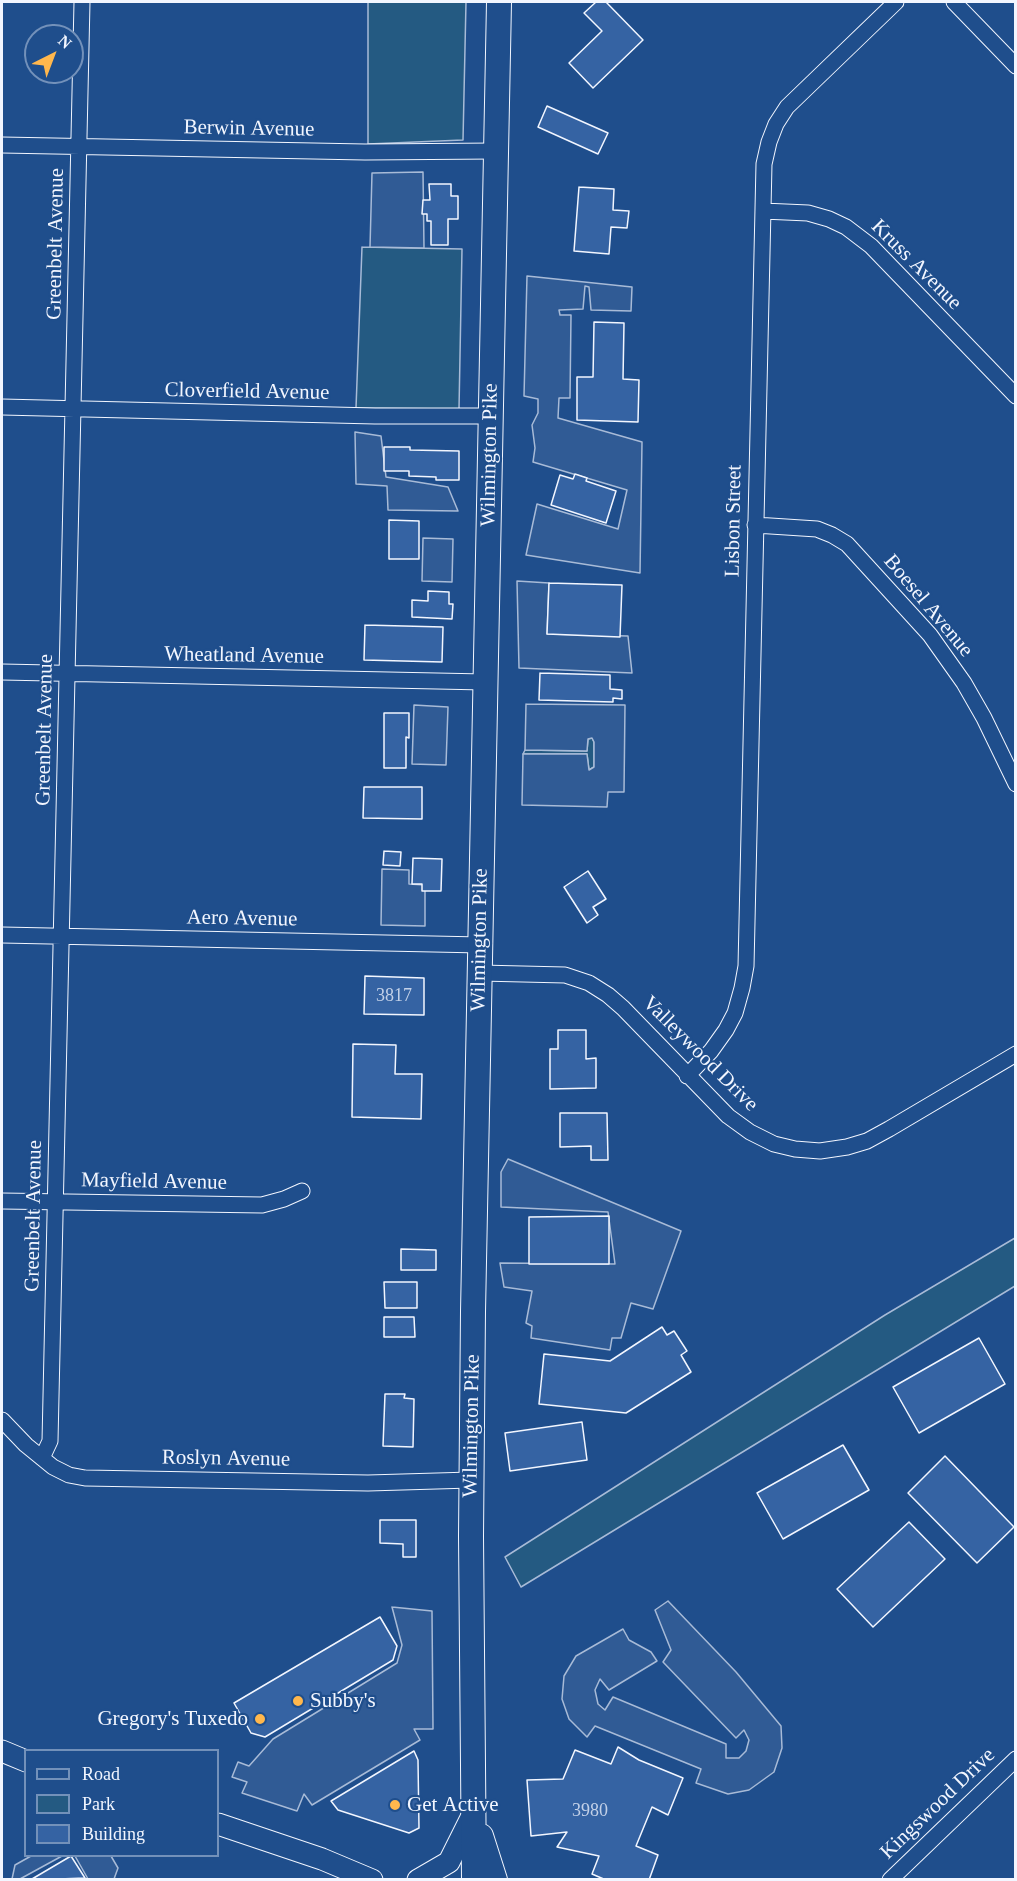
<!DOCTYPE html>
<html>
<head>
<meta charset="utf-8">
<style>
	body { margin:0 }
	#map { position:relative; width:1017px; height:1881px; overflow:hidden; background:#1f4e8c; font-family:"Times New Roman",serif }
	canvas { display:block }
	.frame { position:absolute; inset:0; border:3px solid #f2f6ff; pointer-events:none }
	.legend { position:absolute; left:24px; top:1749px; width:195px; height:108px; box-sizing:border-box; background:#1f4e8c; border:2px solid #7391ba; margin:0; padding:8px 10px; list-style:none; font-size:18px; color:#f2f6ff }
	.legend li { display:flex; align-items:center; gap:12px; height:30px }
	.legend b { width:30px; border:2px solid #7391ba }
	.north { position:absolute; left:24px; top:24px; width:60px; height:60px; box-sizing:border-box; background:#1f4e8c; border:2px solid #7391ba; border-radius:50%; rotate:42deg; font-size:16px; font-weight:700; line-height:24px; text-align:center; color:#f2f6ff }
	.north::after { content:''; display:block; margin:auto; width:21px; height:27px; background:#ffb74d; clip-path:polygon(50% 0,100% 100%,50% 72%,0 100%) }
</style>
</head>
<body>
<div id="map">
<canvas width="1017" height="1881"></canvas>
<div class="frame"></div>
<ul class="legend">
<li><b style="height:8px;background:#1f4e8c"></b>Road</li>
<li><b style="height:16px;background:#245a82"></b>Park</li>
<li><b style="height:16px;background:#3563a3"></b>Building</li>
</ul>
<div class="north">N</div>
</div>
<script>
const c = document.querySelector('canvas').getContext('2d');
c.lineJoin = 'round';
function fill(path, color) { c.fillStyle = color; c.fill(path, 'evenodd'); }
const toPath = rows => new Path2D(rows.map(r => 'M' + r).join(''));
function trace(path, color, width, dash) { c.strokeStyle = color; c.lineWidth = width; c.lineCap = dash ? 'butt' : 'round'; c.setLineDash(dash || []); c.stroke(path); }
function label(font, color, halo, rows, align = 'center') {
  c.font = font + ' "Times New Roman",serif'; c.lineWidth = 4.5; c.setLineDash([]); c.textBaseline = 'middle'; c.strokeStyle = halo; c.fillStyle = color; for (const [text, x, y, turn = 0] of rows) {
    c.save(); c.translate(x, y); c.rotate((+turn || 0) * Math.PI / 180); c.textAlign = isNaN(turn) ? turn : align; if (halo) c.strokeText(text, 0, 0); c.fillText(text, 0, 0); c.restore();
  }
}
const green = toPath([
	[368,2,466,2,463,140,368,144,368,2],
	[362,247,462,249,459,409,356,408,362,247],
	[592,738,594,742,594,767,589,770,587,754,523,754,525,750,587,751,588,739,592,738],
	[1015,1238,1015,1286,521,1587,505,1557,885,1315,1015,1238]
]);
fill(green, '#245a82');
trace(green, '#a8bbd7', 1.5);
const parking = toPath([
	[423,172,424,248,370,247,372,173,423,172],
	[527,276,632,287,631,311,591,310,589,287,585,286,583,309,559,310,560,315,571,315,570,398,559,398,558,418,642,442,640,573,526,555,537,504,618,529,627,490,533,462,535,448,532,425,538,413,538,399,524,396,527,276],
	[355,432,381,436,386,477,448,487,458,511,388,510,387,486,356,484,355,432],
	[423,538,453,539,452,582,422,581,423,538],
	[517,581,549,583,547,634,628,636,632,673,519,668,517,581],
	[526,704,625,705,624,792,608,792,607,807,522,805,523,754,587,754,589,770,594,767,594,742,592,738,588,739,587,751,525,750,526,704],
	[414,705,448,707,446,765,412,764,414,705],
	[382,869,409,870,409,884,425,885,425,926,381,925,382,869],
	[508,1159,681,1231,653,1309,631,1303,621,1338,612,1338,610,1350,531,1338,532,1326,526,1323,532,1291,504,1287,500,1263,615,1264,608,1212,501,1207,501,1172,508,1159],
	[668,1601,736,1672,781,1726,782,1748,774,1772,749,1790,728,1794,696,1783,701,1769,595,1726,587,1737,569,1719,562,1699,564,1676,576,1656,623,1629,629,1640,651,1652,657,1661,609,1690,600,1679,595,1690,598,1704,605,1710,613,1697,726,1744,726,1758,739,1758,746,1751,749,1740,744,1730,736,1738,663,1662,671,1650,655,1610,668,1601],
	[392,1607,432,1611,433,1729,414,1729,420,1740,312,1805,304,1794,297,1811,242,1793,247,1782,232,1777,238,1762,249,1766,273,1739,397,1663,402,1645,392,1607],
	[31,1856,62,1856,20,1879,12,1879,15,1865,31,1856],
	[75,1856,111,1856,118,1868,114,1879,88,1879,75,1856]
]);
fill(parking, '#305b95');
trace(parking, '#a8bbd7', 1.5);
const building = toPath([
	[596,2,606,2,643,40,593,88,569,63,602,31,584,13,596,2],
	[547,106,608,133,598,154,538,127,547,106],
	[429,184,451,184,451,196,458,196,458,219,448,219,448,245,431,245,431,221,427,221,427,214,422,214,423,200,430,200,429,184],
	[579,187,614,189,613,210,629,211,627,228,611,227,609,254,574,251,579,187],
	[594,322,624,323,623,379,639,380,638,422,577,420,577,377,593,377,594,322],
	[384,447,410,447,410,450,459,451,459,480,436,480,436,477,409,476,409,471,384,471,384,447],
	[575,474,587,478,586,481,616,491,606,523,551,505,560,475,573,479,575,474],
	[389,520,419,521,419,559,389,559,389,520],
	[549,583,622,585,620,637,547,634,549,583],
	[428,591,449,592,449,604,453,604,452,619,412,617,412,600,428,601,428,591],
	[365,625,443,627,442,662,364,660,365,625],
	[540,673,610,675,610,689,622,690,622,699,613,698,613,702,539,700,540,673],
	[384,713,409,713,409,738,406,737,406,768,384,768,384,713],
	[364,787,422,787,422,819,363,818,364,787],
	[384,851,401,852,400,866,383,865,384,851],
	[413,858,442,859,441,891,422,891,422,884,412,884,413,858],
	[588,871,606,899,593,907,598,915,587,923,564,887,588,871],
	[365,976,424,978,424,1015,364,1014,365,976],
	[558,1030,586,1030,586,1059,596,1058,596,1088,550,1089,550,1049,558,1049,558,1030],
	[353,1044,396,1045,395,1074,422,1074,421,1119,352,1117,353,1044],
	[560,1113,607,1113,608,1160,591,1160,591,1146,560,1147,560,1113],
	[609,1216,609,1264,529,1264,529,1217,609,1216],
	[401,1249,436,1250,436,1270,401,1270,401,1249],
	[384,1282,417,1282,417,1308,385,1308,384,1282],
	[384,1317,414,1317,415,1337,384,1337,384,1317],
	[662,1327,667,1335,674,1331,687,1351,681,1355,691,1372,626,1413,539,1404,544,1354,610,1361,662,1327],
	[979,1338,1005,1384,919,1433,893,1387,979,1338],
	[385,1394,405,1394,404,1398,414,1399,413,1447,383,1446,385,1394],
	[582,1422,587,1460,510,1471,505,1433,582,1422],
	[843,1445,869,1490,783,1539,757,1493,843,1445],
	[945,1456,1014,1527,977,1563,908,1493,945,1456],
	[380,1520,416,1520,416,1557,403,1557,403,1544,380,1543,380,1520],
	[909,1522,945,1559,873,1627,837,1589,909,1522],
	[380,1617,397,1646,393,1660,265,1737,251,1733,234,1703,380,1617],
	[618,1747,639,1760,683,1778,668,1815,652,1807,636,1846,658,1855,649,1880,606,1880,592,1874,599,1856,557,1847,567,1832,531,1836,527,1780,563,1779,575,1750,611,1764,618,1747],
	[414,1751,418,1760,419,1828,409,1833,338,1810,331,1801,414,1751],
	[71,1856,85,1878,33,1880,32,1879,71,1856]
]);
fill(building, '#3563a3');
trace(building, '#f2f6ff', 1.5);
const street = toPath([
	[954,2,1016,66],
	[2,145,365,152,495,151],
	[763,211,808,213,829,219,846,227,871,246,1016,396],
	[2,407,375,416,491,416],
	[755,525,817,529,832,535,847,544,930,635,964,683,984,718,1016,784],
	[2,672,485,682],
	[2,935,481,945],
	[480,973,565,975,589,983,608,995,623,1008,728,1116,750,1132,774,1144,795,1149,820,1151,847,1147,867,1141,889,1129,1016,1054],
	[687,1076,711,1051,726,1030,735,1013,742,988,746,966,764,164,769,142,776,124,787,107,896,2],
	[2,1201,262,1205,284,1199,302,1191],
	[2,1420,26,1445,53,1467,69,1475,85,1478,368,1483,471,1480],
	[42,1458,50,1441,82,2],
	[890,1880,1016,1759]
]);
const secondary = toPath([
	[2,1751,26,1761],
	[218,1824,322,1859,372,1880],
	[418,1880,449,1862,473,1814]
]);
const primary = toPath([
	[481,1836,495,1880],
	[474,1880,471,1536,473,1311,499,2]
]);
trace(street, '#f2f6ff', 17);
trace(secondary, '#f2f6ff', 23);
trace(primary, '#f2f6ff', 26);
trace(street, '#1f4e8c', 15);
trace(secondary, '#1f4e8c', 21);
trace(primary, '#1f4e8c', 24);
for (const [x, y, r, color] of [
	[298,1701,6,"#ffb74d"],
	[260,1719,6,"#ffb74d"],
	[395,1805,6,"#ffb74d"]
]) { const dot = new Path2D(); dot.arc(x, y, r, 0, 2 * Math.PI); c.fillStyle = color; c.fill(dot); trace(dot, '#1f4e8c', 2); }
label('18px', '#c3d1e8', null, [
	["3817",394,996],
	["3980",590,1811]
]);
label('21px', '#f2f6ff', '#1f4e8c', [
	["Berwin Avenue",249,129,1],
	["Greenbelt Avenue",56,244,-89],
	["Kruss Avenue",916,265,45],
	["Cloverfield Avenue",247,392,1],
	["Wilmington Pike",490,455,-89],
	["Lisbon Street",734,521,-89],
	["Boesel Avenue",928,606,50],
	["Wheatland Avenue",244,656,1],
	["Greenbelt Avenue",45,730,-89],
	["Aero Avenue",242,919,1],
	["Wilmington Pike",480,940,-89],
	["Valleywood Drive",700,1054,45],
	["Mayfield Avenue",154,1182,1],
	["Greenbelt Avenue",34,1216,-89],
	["Wilmington Pike",472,1426,-89],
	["Roslyn Avenue",226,1459,1],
	["Kingswood Drive",938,1804,-44]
]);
label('21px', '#f2f6ff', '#1f4e8c', [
	["Subby's",310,1701],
	["Gregory's Tuxedo",248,1719,"right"],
	["Get Active",407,1805]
], 'left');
</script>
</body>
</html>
